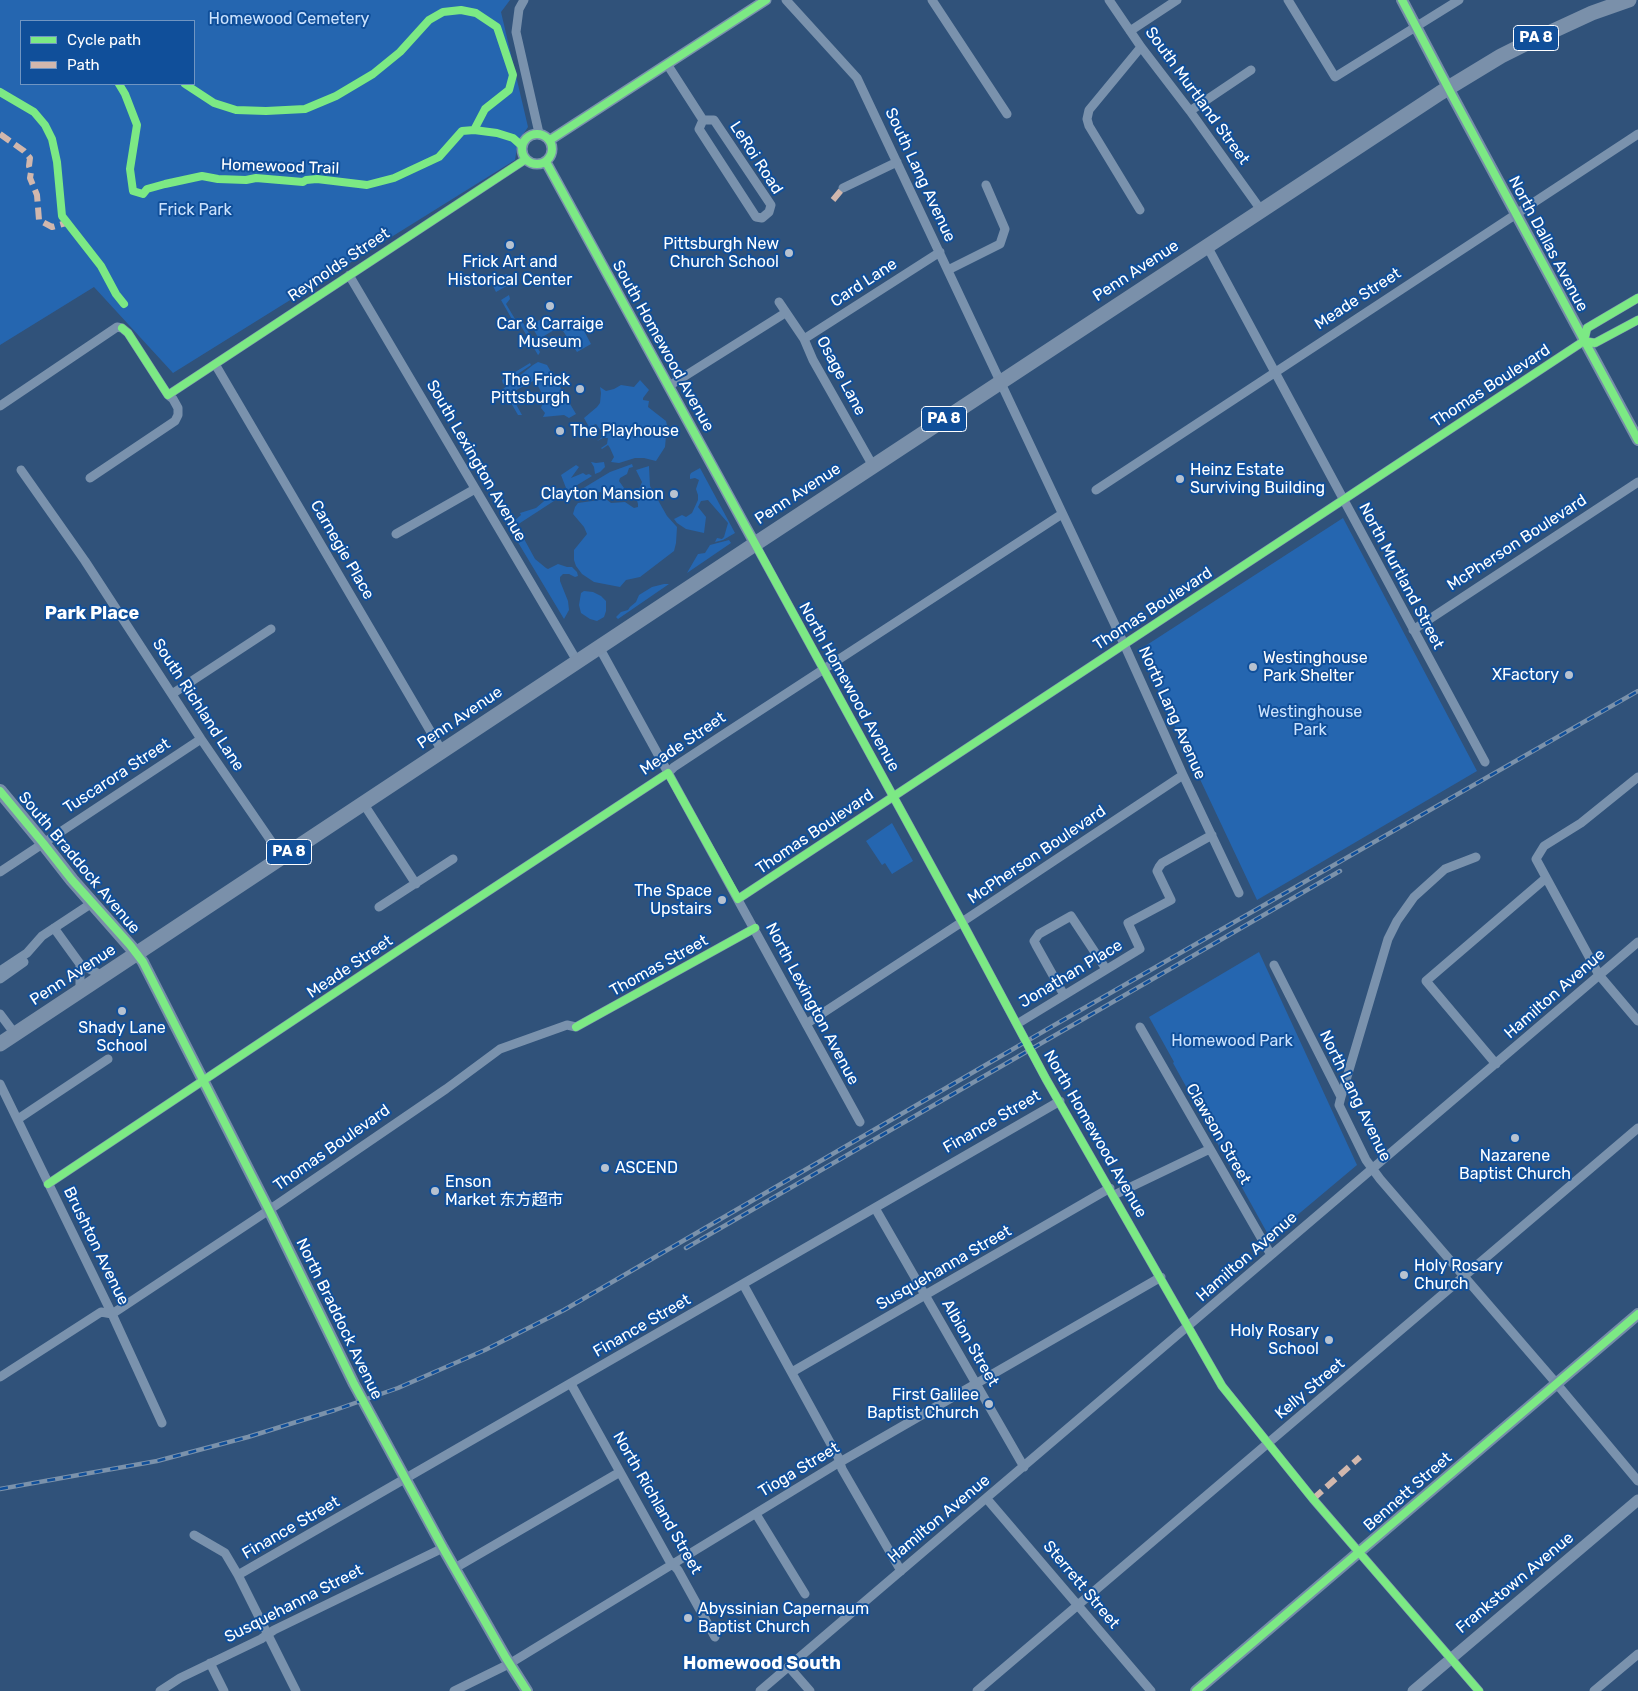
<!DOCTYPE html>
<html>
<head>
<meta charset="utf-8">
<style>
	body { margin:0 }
	#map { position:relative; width:1638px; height:1691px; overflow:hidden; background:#30527a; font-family:Rubik,sans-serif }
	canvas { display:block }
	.legend { position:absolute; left:20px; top:20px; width:175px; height:65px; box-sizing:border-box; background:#104f9a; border:1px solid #7095c2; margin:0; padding:6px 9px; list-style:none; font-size:15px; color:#fff }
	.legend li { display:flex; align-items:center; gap:10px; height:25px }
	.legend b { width:25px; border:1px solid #7095c2 }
</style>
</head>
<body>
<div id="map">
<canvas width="1638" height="1691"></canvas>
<ul class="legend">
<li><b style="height:6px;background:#7ce984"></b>Cycle path</li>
<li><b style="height:6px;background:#d1b7ad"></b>Path</li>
</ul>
</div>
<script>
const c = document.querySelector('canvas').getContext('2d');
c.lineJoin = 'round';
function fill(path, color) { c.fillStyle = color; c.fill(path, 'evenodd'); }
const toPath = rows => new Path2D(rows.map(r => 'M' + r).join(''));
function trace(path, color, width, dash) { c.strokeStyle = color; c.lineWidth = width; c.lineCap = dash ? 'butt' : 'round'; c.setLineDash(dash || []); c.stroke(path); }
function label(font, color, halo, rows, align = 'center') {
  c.font = font + ' Rubik,"Noto Sans SC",sans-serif'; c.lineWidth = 4; c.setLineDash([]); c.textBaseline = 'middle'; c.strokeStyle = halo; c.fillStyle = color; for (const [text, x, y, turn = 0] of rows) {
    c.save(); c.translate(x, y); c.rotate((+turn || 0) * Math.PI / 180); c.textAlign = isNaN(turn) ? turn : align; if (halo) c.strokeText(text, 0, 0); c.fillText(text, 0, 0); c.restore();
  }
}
fill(toPath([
	[0,0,510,0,501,12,528,127,518,142,515,160,173,373,94,287,0,345],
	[194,21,194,84,21,84,21,21],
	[507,274,512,283,496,292,491,282,503,275],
	[509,295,510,299,506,304,515,319,513,321,501,300],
	[543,318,548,319,554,330,539,339,531,325],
	[522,321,540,352,539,354,538,355,521,326,520,322],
	[578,323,580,323,591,344,577,352,563,331],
	[538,362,547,365,576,414,569,418,564,415,543,417,545,413,541,408,544,398,536,382,533,381,513,392,512,397,522,415,518,415,503,389,533,365],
	[530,363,531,365,503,384,502,380],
	[640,380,649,390,643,398,643,400,649,401,648,407,666,421,667,425,665,447,656,461,644,458,635,458,619,463,611,462,614,457,610,448,608,445,602,449,601,448,607,444,608,438,603,438,597,441,602,437,601,431,596,424,589,427,584,418,597,407,600,403,601,393,600,387,606,391,614,389,621,385,634,387],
	[591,462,596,463,604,462,605,467,600,472,595,474,594,467],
	[632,464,633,467,629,468,627,474,620,478,619,481,624,488,623,491,619,493,603,491,590,495,572,495,610,472],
	[576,465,579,467,571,478,583,473,586,475,589,474,592,476,569,490,566,488,561,475],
	[649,466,650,486,667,516,677,527,676,543,674,551,640,577,626,580,620,587,594,582,582,574,576,566,574,560,574,550,587,534,584,527,573,514,575,507,578,503,606,499,611,503,625,502,634,508,638,507,638,504,636,497,642,482,636,470],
	[700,468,735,533,723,540,715,542,717,538,722,539,724,537,728,523,708,500,701,501,698,507,706,517,704,533,686,529,677,523,674,519,682,515,686,517,692,513,698,500,698,495,696,489,699,480,695,478,690,479,690,475,691,473],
	[557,490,560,494,557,499,517,525,516,524,514,521,521,515,520,513,536,508],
	[1343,518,1477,771,1257,900,1139,650],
	[518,533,523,537,535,559,546,568,548,569,558,564,567,567,572,567,577,572,578,576,575,577,569,574,563,574,560,577,560,581,568,601,569,610,564,619,516,539,515,535],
	[729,540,731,543,687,573,698,554,705,553,710,545],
	[664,584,669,584,618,619,616,617,621,612,628,610,630,607,636,602,639,595,652,587],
	[584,591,593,592,601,596,606,601,606,611,604,617,597,621,590,619,581,613,579,605,581,593],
	[892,823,913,861,892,874,885,863,882,865,866,841],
	[1259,952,1357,1165,1270,1238,1173,1063,1174,1062,1149,1017]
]), '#2566b0');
trace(toPath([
	[524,0,519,9,516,32,539,133],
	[786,0,857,78,1124,644,1183,775,1239,893],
	[932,0,1007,114],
	[1109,0,1141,47,1190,111,1261,210],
	[1288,0,1335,77,1459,0],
	[1130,31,1177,0],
	[667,64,703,120,699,129,756,217,762,218,769,212,771,205,714,120,703,120],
	[1190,111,1251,70],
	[843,188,897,162],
	[1140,210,1089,126,1087,119,1089,110,1141,47],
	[1207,246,1485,762],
	[948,270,1000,244,1005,229,986,185],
	[349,275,577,661],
	[779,302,804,339,813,360,873,466],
	[804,339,940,252],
	[1584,341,1587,328,1638,298],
	[215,364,442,751],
	[669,386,782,315],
	[168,395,526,159],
	[0,406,117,327,122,328,128,333,168,395,173,399,178,408,178,415,175,421,90,478],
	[21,470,85,561,201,739,282,857],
	[1096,490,1638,134],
	[396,534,475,489],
	[755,544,962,922,1046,1079,1222,1386,1313,1499,1479,1691],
	[1413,630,1638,482],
	[599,647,860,1122],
	[172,694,271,629],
	[1638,777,1581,823,1544,846,1536,859,1599,975,1638,1021],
	[363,803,416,884],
	[0,872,201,739],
	[738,899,1584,341,1595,343,1638,320],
	[379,907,453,859],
	[54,928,80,964,103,976],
	[1274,965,1341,1097,1339,1105,1366,1160,1380,1179,1556,1383,1638,1481],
	[0,971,27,953,42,936,92,903],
	[0,979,24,962],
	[80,991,80,964],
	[1064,995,1036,945,1034,941,1039,934,1071,916,1106,969],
	[0,1014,15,1034],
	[806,1024,962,922,1183,775],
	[1017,1024,1140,949,1128,923,1171,900,1157,871,1159,867,1162,863,1212,835],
	[1140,1027,1271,1255],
	[1496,1064,1426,981,1546,878],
	[0,1084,112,1314,162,1423],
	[1341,1097,1388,939,1397,921,1414,897,1445,869,1476,857],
	[18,1119,108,1059],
	[48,1184,411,942,668,773,674,767,718,738,1062,514],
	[1114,1195,1210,1149],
	[875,1208,1024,1467],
	[743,1284,838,1457,842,1469,901,1571],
	[792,1372,1110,1188],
	[0,1377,101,1312,112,1314,269,1210,446,1089,500,1049,567,1025,576,1027,755,928],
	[571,1384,669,1560,678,1570,715,1637],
	[987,1499,1151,1691],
	[756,1514,805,1594],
	[194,1535,225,1553,238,1575,296,1691],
	[455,1568,620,1472],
	[238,1575,1060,1101],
	[210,1663,224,1691],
	[789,1667,810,1691],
	[160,1691,180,1678,261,1639,274,1630,443,1548],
	[454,1691,509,1664,835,1465,1161,1277],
	[760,1691,1638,942],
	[977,1691,1638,1128],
	[1594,1691,1638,1654]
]), '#7a92ad', 9);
trace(toPath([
	'522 149a15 15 0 1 1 30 0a15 15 0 1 1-30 0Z',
	[550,140,766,0],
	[546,162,755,544],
	[1413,1691,1638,1500]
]), '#7a92ad', 11);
trace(toPath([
	[1402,0,1453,97,1638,440],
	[137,954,143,962,269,1210,354,1384,443,1548,506,1658,527,1691],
	[1196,1691,1638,1314]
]), '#758da9', 12);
trace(toPath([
	[0,791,43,843,72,880,137,954]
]), '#788eaa', 14);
trace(toPath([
	[0,1044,755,544,1440,93,1501,56,1527,43,1592,13,1629,0]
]), '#7a90aa', 15);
const rail = toPath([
	[686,1248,1340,871],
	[0,1489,157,1461,248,1437,335,1410,398,1388,485,1350,564,1310,1051,1027,1638,691]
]);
trace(rail, '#7b92ab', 4.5);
trace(rail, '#104f9a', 2.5, [8]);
trace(toPath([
	[0,134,24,151,30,158,29,166,31,172,30,178,37,195,39,220,52,227,66,223],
	[833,200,843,188],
	[1313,1499,1360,1457]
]), '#d1b7ad', 6, [12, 6]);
trace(toPath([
	[1402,0,1453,97,1638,440],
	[119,84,125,94,137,125,130,169,133,191,143,194,147,189,165,184,202,176,218,179,246,180,256,178,303,182,306,180,317,179,367,185,394,178,439,157,462,131,474,130,497,133,513,138,522,146],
	[185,84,214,103,236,110,266,111,305,109,336,96,373,74,400,52,429,20,443,12,461,10,476,13,497,27,513,75,509,90,485,109,474,130],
	[0,92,34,112,45,125,52,139,57,162,62,216,101,266,116,294,124,304],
	'522 149a15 15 0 1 1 30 0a15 15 0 1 1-30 0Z',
	[550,140,766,0],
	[546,162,962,922,1046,1079,1222,1386,1313,1499,1479,1691],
	[122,328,128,333,168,395,526,159],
	[1584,341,1587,328,1638,298],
	[0,791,43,843,72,880,130,945,143,962,269,1210,354,1384,443,1548,506,1658,527,1691],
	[576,1027,755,928],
	[48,1184,411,942,668,773,738,899,1584,341,1595,343,1638,320],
	[1196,1691,1638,1314]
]), '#7ce984', 8);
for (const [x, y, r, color] of [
	[510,245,5,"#b7c2d0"],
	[789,253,5,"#b7c2d0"],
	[550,306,5,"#b7c2d0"],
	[580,389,5,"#b7c2d0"],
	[560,431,5,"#b7c2d0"],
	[1180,479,5,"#b7c2d0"],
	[674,494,5,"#b7c2d0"],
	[1253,667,5,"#b7c2d0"],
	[1569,675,5,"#b7c2d0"],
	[722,900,5,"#b7c2d0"],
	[122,1011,5,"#b7c2d0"],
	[1515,1138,5,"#b7c2d0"],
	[605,1168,5,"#b7c2d0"],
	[435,1191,5,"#b7c2d0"],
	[1404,1275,5,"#b7c2d0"],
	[1329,1340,5,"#b7c2d0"],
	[989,1404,5,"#b7c2d0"],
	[688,1618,5,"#b7c2d0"]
]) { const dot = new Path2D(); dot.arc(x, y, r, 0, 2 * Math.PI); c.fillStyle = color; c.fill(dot); trace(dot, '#104f9a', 2); }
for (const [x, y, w] of [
	[1536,38,45],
	[944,419,45],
	[289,852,45]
]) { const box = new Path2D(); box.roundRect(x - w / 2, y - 12.5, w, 25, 4); c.fillStyle = '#104f9a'; c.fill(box); trace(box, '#fff', 1); }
label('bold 15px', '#fff', null, [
	["PA 8",1536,38],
	["PA 8",944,419],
	["PA 8",289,852]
]);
label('16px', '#cce3fe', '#104f9a', [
	["Homewood Cemetery",289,19],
	["Frick Park",195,210],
	["Westinghouse",1310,712],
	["Park",1310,730],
	["Homewood Park",1232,1041]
]);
label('16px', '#fff', '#104f9a', [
	["South Murtland Street",1197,96,54],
	["LeRoi Road",756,158,57],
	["Homewood Trail",280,167,2],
	["South Lang Avenue",920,175,65],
	["North Dallas Avenue",1548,244,62],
	["Reynolds Street",339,265,-34],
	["Penn Avenue",1136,271,-33],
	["Card Lane",864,283,-33],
	["Meade Street",1358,299,-33],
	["South Homewood Avenue",663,346,61],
	["Osage Lane",841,376,62],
	["Thomas Boulevard",1491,386,-33],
	["South Lexington Avenue",476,461,60],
	["Penn Avenue",798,494,-33],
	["McPherson Boulevard",1517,543,-33],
	["Carnegie Place",342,550,60],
	["North Murtland Street",1401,576,62],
	["Thomas Boulevard",1153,609,-33],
	["North Homewood Avenue",849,687,61],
	["South Richland Lane",198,705,57],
	["North Lang Avenue",1172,713,66],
	["Penn Avenue",460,718,-34],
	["Meade Street",683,744,-34],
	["Tuscarora Street",117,776,-33],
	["Thomas Boulevard",815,832,-34],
	["McPherson Boulevard",1037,855,-34],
	["South Braddock Avenue",79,863,50],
	["Thomas Street",659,966,-29],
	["Meade Street",350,967,-34],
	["Jonathan Place",1071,974,-31],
	["Penn Avenue",73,975,-33],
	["Hamilton Avenue",1555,994,-41],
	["North Lexington Avenue",812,1004,62],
	["North Lang Avenue",1355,1096,64],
	["Finance Street",992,1122,-30],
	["North Homewood Avenue",1095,1134,60],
	["Clawson Street",1218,1134,60],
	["Thomas Boulevard",332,1148,-35],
	["Brushton Avenue",96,1246,64],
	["Hamilton Avenue",1247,1257,-41],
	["Susquehanna Street",944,1268,-30],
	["North Braddock Avenue",339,1319,64],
	["Finance Street",642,1326,-30],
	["Albion Street",970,1343,60],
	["Kelly Street",1310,1389,-40],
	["Tioga Street",799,1470,-31],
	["Bennett Street",1408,1492,-41],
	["North Richland Street",657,1503,60],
	["Hamilton Avenue",939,1519,-40],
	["Finance Street",291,1528,-30],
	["Frankstown Avenue",1515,1583,-40],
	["Sterrett Street",1081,1585,50],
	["Susquehanna Street",294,1604,-27]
]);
label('16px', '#fff', '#104f9a', [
	["Pittsburgh New",779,244],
	["Church School",779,262],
	["Frick Art and",510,262,"center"],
	["Historical Center",510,280,"center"],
	["Car & Carraige",550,324,"center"],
	["Museum",550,342,"center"],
	["The Frick",570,380],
	["Pittsburgh",570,398],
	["The Playhouse",570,431,"left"],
	["Heinz Estate",1190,470,"left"],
	["Surviving Building",1190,488,"left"],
	["Clayton Mansion",664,494],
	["Westinghouse",1263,658,"left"],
	["Park Shelter",1263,676,"left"],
	["XFactory",1559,675],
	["The Space",712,891],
	["Upstairs",712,909],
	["Shady Lane",122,1028,"center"],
	["School",122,1046,"center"],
	["Nazarene",1515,1156,"center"],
	["Baptist Church",1515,1174,"center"],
	["ASCEND",615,1168,"left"],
	["Enson",445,1182,"left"],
	["Market 东方超市",445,1200,"left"],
	["Holy Rosary",1414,1266,"left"],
	["Church",1414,1284,"left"],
	["Holy Rosary",1319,1331],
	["School",1319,1349],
	["First Galilee",979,1395],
	["Baptist Church",979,1413],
	["Abyssinian Capernaum",698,1609,"left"],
	["Baptist Church",698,1627,"left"]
], 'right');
label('bold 18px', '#fff', '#104f9a', [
	["Park Place",92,614],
	["Homewood South",762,1664]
]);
</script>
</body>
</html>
